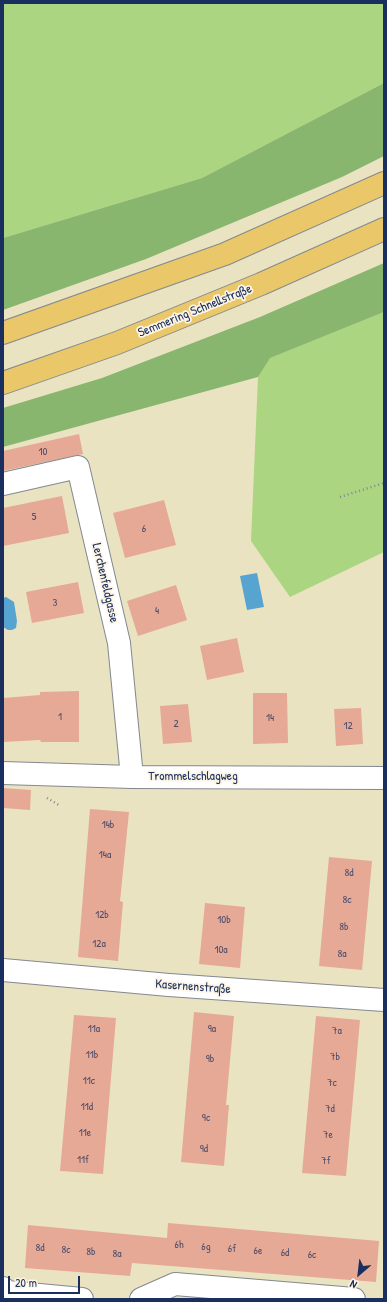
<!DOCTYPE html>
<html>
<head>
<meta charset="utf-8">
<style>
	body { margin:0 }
	#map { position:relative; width:387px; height:1302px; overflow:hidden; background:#eae3c1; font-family:"Patrick Hand",sans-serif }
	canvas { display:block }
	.frame { position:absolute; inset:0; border:4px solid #1b2f5e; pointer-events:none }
	.north { position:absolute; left:339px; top:1254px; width:40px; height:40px; -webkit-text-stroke:3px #fcf5e5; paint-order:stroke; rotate:208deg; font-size:11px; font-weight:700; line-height:16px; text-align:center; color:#1b2f5e }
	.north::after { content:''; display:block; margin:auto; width:14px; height:18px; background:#1b2f5e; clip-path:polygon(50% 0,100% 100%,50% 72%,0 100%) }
	.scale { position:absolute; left:8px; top:1276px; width:72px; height:18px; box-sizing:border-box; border:2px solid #1b2f5e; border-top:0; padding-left:5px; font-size:12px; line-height:14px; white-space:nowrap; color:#1b2f5e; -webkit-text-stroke:3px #fcf5e5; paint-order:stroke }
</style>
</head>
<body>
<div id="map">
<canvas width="387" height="1302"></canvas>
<div class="frame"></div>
<div class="north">N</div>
<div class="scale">20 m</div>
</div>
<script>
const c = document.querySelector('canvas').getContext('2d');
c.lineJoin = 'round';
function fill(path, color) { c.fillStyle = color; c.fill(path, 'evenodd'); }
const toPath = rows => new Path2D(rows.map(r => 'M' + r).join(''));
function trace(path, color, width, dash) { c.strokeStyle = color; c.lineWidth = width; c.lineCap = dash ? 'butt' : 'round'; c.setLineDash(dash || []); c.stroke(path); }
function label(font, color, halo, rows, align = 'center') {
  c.font = font + ' "Patrick Hand",sans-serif'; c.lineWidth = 3.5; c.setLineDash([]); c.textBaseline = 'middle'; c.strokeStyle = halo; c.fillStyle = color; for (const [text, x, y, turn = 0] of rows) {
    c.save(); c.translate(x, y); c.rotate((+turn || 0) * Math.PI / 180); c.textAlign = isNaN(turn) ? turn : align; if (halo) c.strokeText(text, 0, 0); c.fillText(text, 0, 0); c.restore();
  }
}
fill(toPath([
	[3,3,384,3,384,83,202,178,3,238],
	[384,312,384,552,290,597,251,541,258,377,269,358]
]), '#abd580');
fill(toPath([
	[384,83,384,156,342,177,146,259,3,310,3,238,202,178],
	[384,263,384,312,270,358,258,377,3,447,3,408,102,378,260,317]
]), '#88b66e');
fill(toPath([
	[257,573,264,607,247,610,240,576],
	[6,597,14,602,17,621,16,628,12,630,8,630,3,627,3,598]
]), '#58a4d1');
fill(toPath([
	[79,434,83,454,3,471,3,451],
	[62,496,69,533,3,546,3,508],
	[164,500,176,545,125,558,113,513],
	[78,582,84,613,32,623,26,592],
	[176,585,187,620,138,636,127,601],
	[237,638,244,672,207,680,200,646],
	[79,691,79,742,41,742,40,740,3,742,3,698,40,695,40,692],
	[253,693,287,693,288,743,253,744],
	[188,704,192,742,163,744,160,706],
	[361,708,363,744,336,746,334,709],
	[3,788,31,790,30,810,3,808],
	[90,809,129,812,120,901,123,902,118,961,78,957],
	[329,857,372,861,362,970,319,966],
	[205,903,245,907,240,968,199,964],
	[194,1012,234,1016,226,1105,229,1105,224,1166,181,1162],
	[74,1015,116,1018,103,1174,60,1171],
	[316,1016,360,1020,346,1176,302,1173],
	[168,1223,379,1241,376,1282,132,1263,130,1276,25,1268,28,1225,167,1238]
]), '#e5a996');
const minor = toPath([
	[3,484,78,467,119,643,132,777],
	[3,773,132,777,384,778],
	[3,970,169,985,384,1000],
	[3,1288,7,1292,82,1299],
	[141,1299,175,1284,354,1299]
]);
const motorway = toPath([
	[3,333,225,254,384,183],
	[3,383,117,343,261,284,384,229]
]);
trace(minor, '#828990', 24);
trace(motorway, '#828990', 24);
trace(toPath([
	[340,497,384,483],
	[47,798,59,805]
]), '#828990', 2.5, [1, 3]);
trace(minor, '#fff', 22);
trace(motorway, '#eac769', 22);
label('11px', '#4e4e6c', null, [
	["10",43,452],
	["5",34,517],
	["6",144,529],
	["3",55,603],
	["4",157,611],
	["1",60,717],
	["14",270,718],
	["2",176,724],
	["12",348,726],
	["14b",108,825],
	["14a",105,855],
	["8d",349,873],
	["8c",347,900],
	["12b",102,915],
	["10b",224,920],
	["8b",344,927],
	["12a",99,944],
	["10a",221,950],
	["8a",342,954],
	["11a",94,1029],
	["9a",212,1029],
	["7a",337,1031],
	["11b",92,1055],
	["7b",335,1057],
	["9b",210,1059],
	["11c",89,1081],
	["7c",332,1083],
	["11d",87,1107],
	["7d",330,1109],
	["9c",206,1118],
	["11e",85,1133],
	["7e",328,1135],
	["9d",204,1149],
	["11f",83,1160],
	["7f",326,1161],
	["6h",179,1245],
	["6g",206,1247],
	["8d",40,1248],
	["6f",232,1249],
	["8c",66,1250],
	["6e",258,1251],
	["8b",91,1252],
	["6d",285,1253],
	["8a",117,1254],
	["6c",312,1255]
]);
label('13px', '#1b2f5e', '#fcf5e5', [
	["Semmering Schnellstraße",195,311,-22],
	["Lerchenfeldgasse",105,583,77],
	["Trommelschlagweg",193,777],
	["Kasernenstraße",193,987,4]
]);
</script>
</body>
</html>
